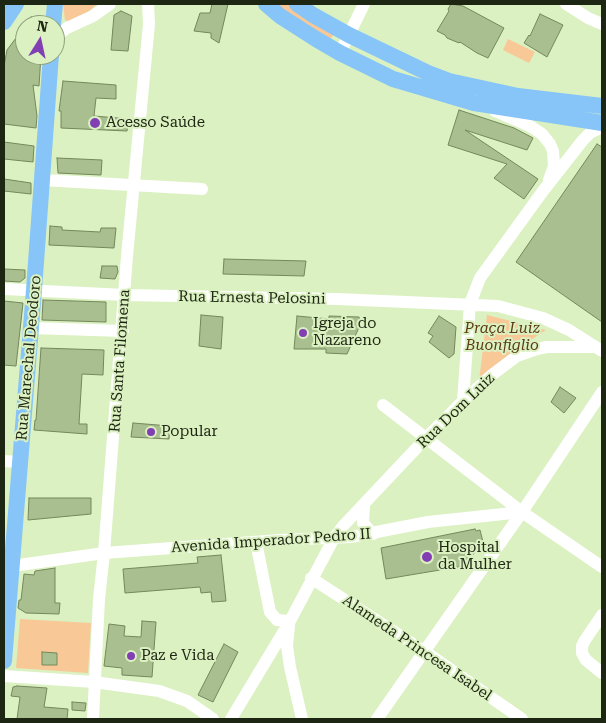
<!DOCTYPE html>
<html>
<head>
<meta charset="utf-8">
<style>
	body { margin:0 }
	#map { position:relative; width:606px; height:723px; overflow:hidden; background:#dbf1c1; font-family:"Roboto Serif",serif }
	canvas { display:block }
	.frame { position:absolute; inset:0; border:5px solid #1d2513; pointer-events:none }
	.north { position:absolute; left:15px; top:15px; width:50px; height:50px; box-sizing:border-box; background:#dbf1c1; border:1px solid #8f9f7b; border-radius:50%; rotate:10deg; font-size:14px; font-weight:700; line-height:20px; text-align:center; color:#1d2513 }
	.north::after { content:''; display:block; margin:auto; width:18px; height:22px; background:#813fb3; clip-path:polygon(50% 0,100% 100%,50% 72%,0 100%) }
</style>
</head>
<body>
<div id="map">
<canvas width="606" height="723"></canvas>
<div class="frame"></div>
<div class="north">N</div>
</div>
<script>
const c = document.querySelector('canvas').getContext('2d');
c.lineJoin = 'round';
function fill(path, color) { c.fillStyle = color; c.fill(path, 'evenodd'); }
const toPath = rows => new Path2D(rows.map(r => 'M' + r).join(''));
function trace(path, color, width, dash) { c.strokeStyle = color; c.lineWidth = width; c.lineCap = dash ? 'butt' : 'round'; c.setLineDash(dash || []); c.stroke(path); }
function label(font, color, halo, rows, align = 'center') {
  c.font = font + ' "Roboto Serif",serif'; c.lineWidth = 4; c.setLineDash([]); c.textBaseline = 'middle'; c.strokeStyle = halo; c.fillStyle = color; for (const [text, x, y, turn = 0] of rows) {
    c.save(); c.translate(x, y); c.rotate((+turn || 0) * Math.PI / 180); c.textAlign = isNaN(turn) ? turn : align; if (halo) c.strokeText(text, 0, 0); c.fillText(text, 0, 0); c.restore();
  }
}
fill(toPath([
	[63,4,97,4,88,12,71,22,65,20],
	[275,4,288,4,334,34,330,40],
	[508,39,535,52,529,63,503,50],
	[487,315,546,330,511,353,479,381],
	[20,619,91,623,88,673,16,668]
]), '#f8c897');
const building = toPath([
	[212,4,228,4,219,43,211,38,211,33,194,31,200,13,210,13,212,4],
	[451,4,463,6,504,28,488,58,477,53,460,42,459,43,447,38,445,35,437,31,449,11,448,9,451,4],
	[121,11,132,16,128,51,111,50,114,15,121,11],
	[540,14,563,25,547,57,524,43,529,35,530,36,540,14],
	[31,17,44,18,43,25,25,25,31,17],
	[25,26,25,55,41,55,39,86,33,85,37,116,36,128,4,124,4,66,7,50,25,26],
	[63,81,116,85,116,99,96,98,94,116,129,119,127,131,61,128,61,111,59,111,63,81],
	[459,110,514,128,533,138,527,150,465,130,538,179,524,199,494,178,507,164,448,145,459,110],
	[4,142,34,146,33,162,4,159,4,142],
	[597,144,602,147,602,322,516,262,597,144],
	[57,158,102,160,101,175,58,173,57,158],
	[4,179,31,183,31,194,4,191,4,179],
	[50,226,62,227,62,230,100,232,101,228,116,228,114,248,49,245,50,226],
	[224,259,306,261,304,276,223,274,224,259],
	[102,266,117,266,118,272,115,279,100,278,102,266],
	[4,269,25,270,25,278,20,282,4,281,4,269],
	[43,300,106,302,106,322,42,320,43,300],
	[4,301,23,303,16,366,4,365,4,301],
	[201,315,223,317,221,349,199,346,201,315],
	[297,316,329,319,329,316,359,317,361,323,347,354,326,353,326,349,294,349,297,316],
	[439,316,456,327,454,354,449,358,429,342,433,336,428,333,439,316],
	[41,348,104,350,103,375,82,374,79,424,87,424,87,434,34,430,35,420,36,420,41,348],
	[560,387,576,398,564,413,551,402,560,387],
	[133,423,170,426,169,439,131,437,133,423],
	[29,498,91,498,91,514,28,520,29,498],
	[475,529,476,531,480,530,483,542,464,566,386,579,381,548,475,529],
	[221,555,226,601,212,602,211,592,201,593,200,587,125,593,123,569,198,563,197,557,221,555],
	[55,568,55,603,60,603,59,614,26,613,18,608,19,600,21,600,24,574,34,575,35,571,55,568],
	[142,621,156,622,152,677,122,675,122,668,104,666,109,624,125,626,124,636,141,637,142,621],
	[224,644,238,652,213,702,198,695,224,644],
	[42,652,57,653,57,665,42,665,42,652],
	[17,686,47,688,44,707,68,709,67,719,17,719,20,697,11,696,13,687,17,686],
	[72,702,86,703,85,711,72,710,72,702]
]);
fill(building, '#aabf90');
trace(building, '#74875b', 1);
trace(toPath([
	[566,4,588,18,602,24],
	[55,37,67,28,93,16,110,4],
	[340,53,364,4],
	[495,111,530,126,542,134,550,144,553,151,554,166,549,180],
	[42,180,202,189],
	[4,289,125,295,337,299,498,306,543,318,569,330,602,351],
	[31,328,123,331],
	[463,401,470,304,480,278,543,191,583,140,590,133,602,127],
	[383,405,522,512],
	[4,461,20,462],
	[364,506,363,523,373,534],
	[256,542,270,612,277,620,290,621],
	[12,566,104,553,280,540,351,537,428,522,522,512,602,567],
	[311,578,424,651,522,719],
	[602,615,585,640,582,646,582,653,586,660,602,673],
	[289,626,287,646,290,667,302,719],
	[4,676,94,682,159,691,187,701,213,719],
	[93,719,99,599,104,553,127,256,149,24,148,4],
	[231,719,290,621,334,538,343,526,426,438,463,401,493,374,517,356,537,349,547,347,596,347],
	[377,719,522,512,602,392]
]), '#fff', 12);
trace(toPath([
	[266,4,280,16,316,39,340,53,393,79,474,103,602,123],
	[297,4,313,15,349,35,428,73,449,81,518,96,602,106],
	[4,22,16,4],
	[53,25,55,4],
	[4,661,34,290,51,55]
]), '#87c5f8', 16);
for (const [x, y, r, color] of [
	[95,123,6,"#813fb3"],
	[303,333,5,"#813fb3"],
	[151,432,5,"#813fb3"],
	[427,557,6,"#813fb3"],
	[131,656,5,"#813fb3"]
]) { const dot = new Path2D(); dot.arc(x, y, r, 0, 2 * Math.PI); c.fillStyle = color; c.fill(dot); trace(dot, '#dbf1c1', 2); }
label('15px', '#1d2513', '#dbf1c1', [
	["Acesso Saúde",106,123],
	["Igreja do",313,324],
	["Nazareno",313,341],
	["Popular",161,432],
	["Hospital",438,548],
	["da Mulher",438,565],
	["Paz e Vida",141,656]
], 'left');
label('15px', '#1d2513', '#dbf1c1', [
	["Rua Ernesta Pelosini",252,298,1],
	["Rua Marechal Deodoro",29,358,-85],
	["Rua Santa Filomena",120,361,-86],
	["Rua Dom Luiz",456,411,-44],
	["Avenida Imperador Pedro II",271,541,-4],
	["Alameda Princesa Isabel",417,648,34]
]);
label('italic 15px', '#5b3c17', '#dbf1c1', [
	["Praça Luiz",502,329],
	["Buonfiglio",502,346]
]);
</script>
</body>
</html>
